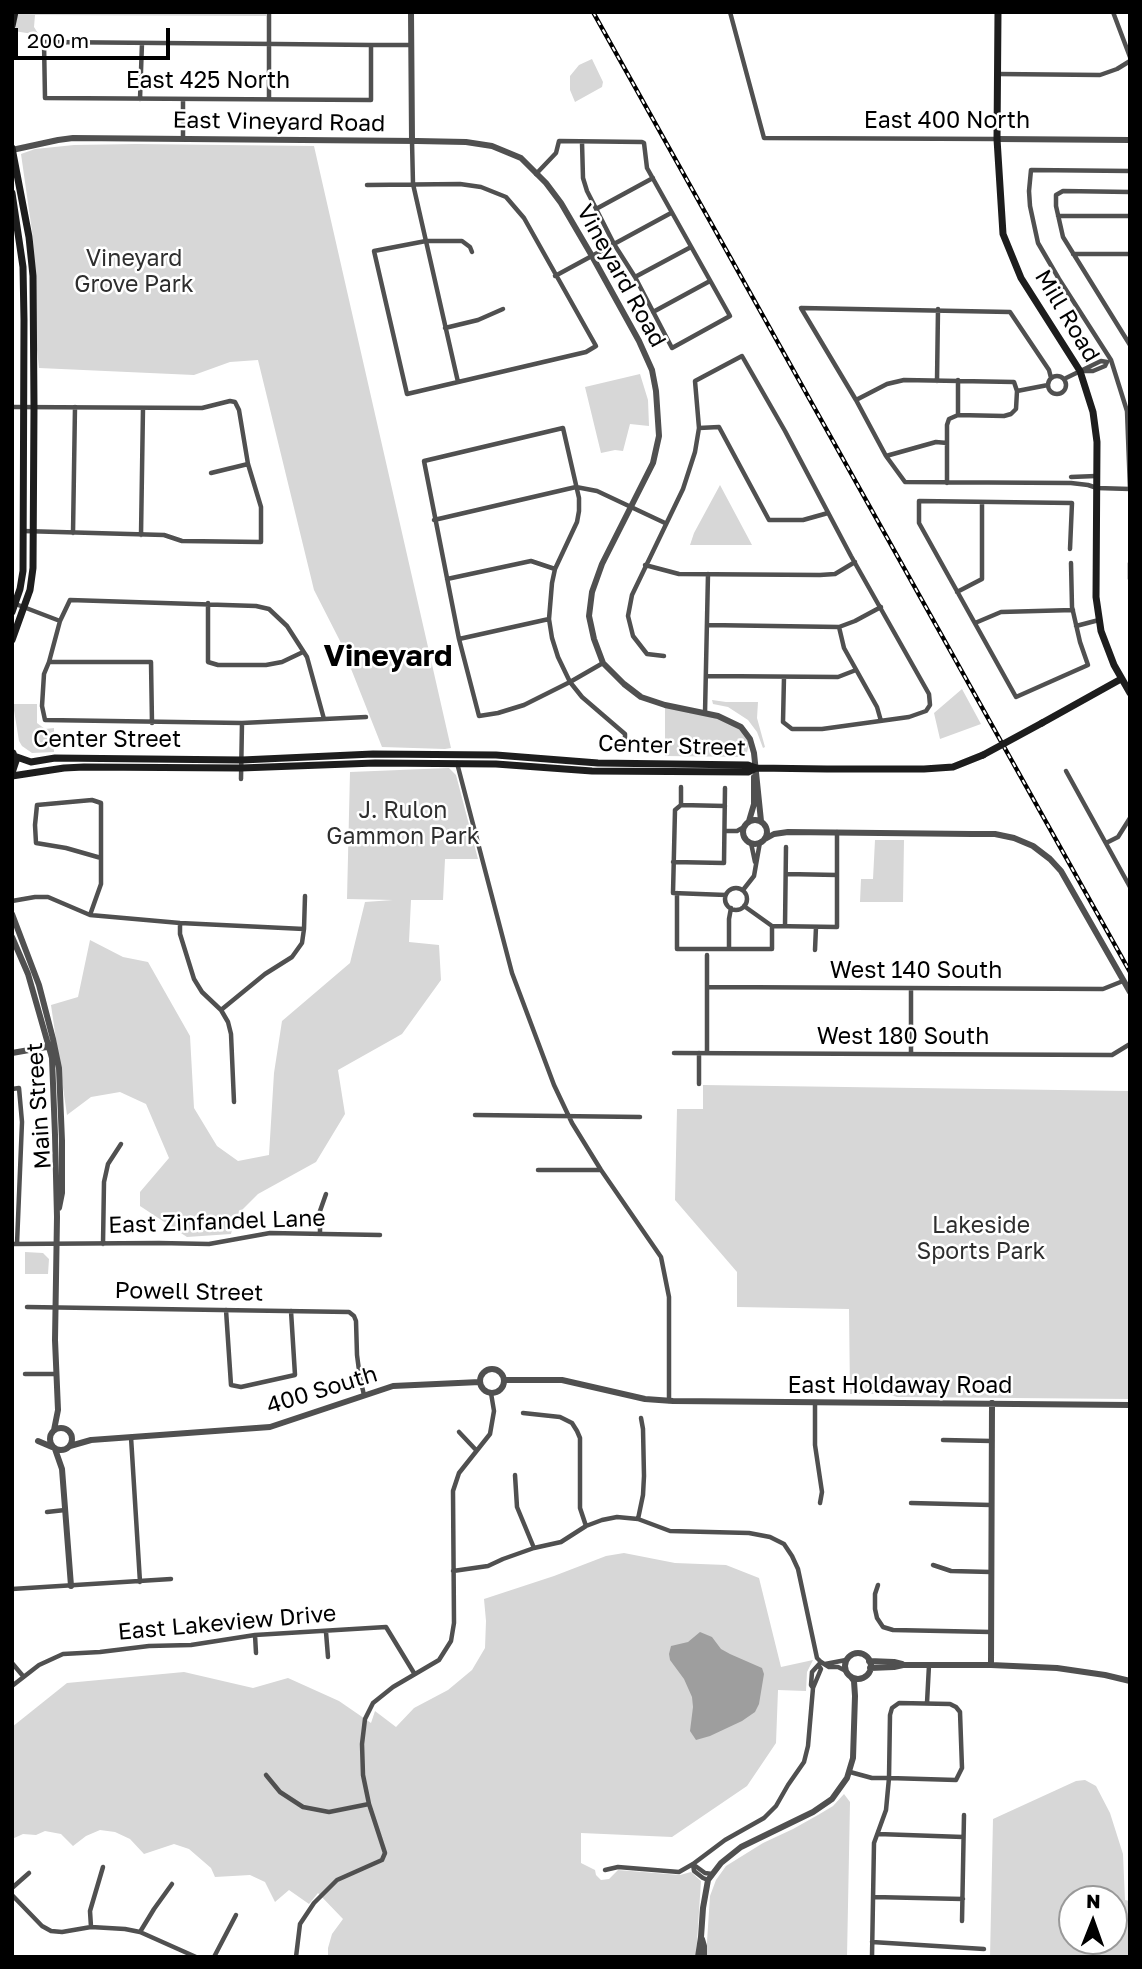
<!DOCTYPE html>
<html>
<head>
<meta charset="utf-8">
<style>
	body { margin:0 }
	#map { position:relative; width:1142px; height:1969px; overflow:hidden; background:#fff; font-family:"Golos Text",sans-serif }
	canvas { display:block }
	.frame { position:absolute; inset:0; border:14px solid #000; pointer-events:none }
	.north { position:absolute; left:1058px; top:1885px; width:70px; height:70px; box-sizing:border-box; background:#fff; border:2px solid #999; border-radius:50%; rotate:1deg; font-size:19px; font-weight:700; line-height:28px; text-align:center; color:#000 }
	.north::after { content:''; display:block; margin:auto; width:24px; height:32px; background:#000; clip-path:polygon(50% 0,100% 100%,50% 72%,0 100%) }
	.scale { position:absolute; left:14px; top:28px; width:156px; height:32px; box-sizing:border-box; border:4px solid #000; border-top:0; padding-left:9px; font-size:21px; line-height:24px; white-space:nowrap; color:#000; -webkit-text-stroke:5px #fff; paint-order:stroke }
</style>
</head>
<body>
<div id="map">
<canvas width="1142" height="1969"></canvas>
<div class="frame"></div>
<div class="north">N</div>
<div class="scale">200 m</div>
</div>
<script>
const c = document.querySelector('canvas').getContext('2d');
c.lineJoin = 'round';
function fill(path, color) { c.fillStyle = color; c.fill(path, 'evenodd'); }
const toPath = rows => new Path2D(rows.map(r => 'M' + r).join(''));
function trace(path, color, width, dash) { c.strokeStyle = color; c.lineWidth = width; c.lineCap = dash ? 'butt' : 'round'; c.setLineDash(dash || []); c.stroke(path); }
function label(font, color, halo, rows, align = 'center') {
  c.font = font + ' "Golos Text",sans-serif'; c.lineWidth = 5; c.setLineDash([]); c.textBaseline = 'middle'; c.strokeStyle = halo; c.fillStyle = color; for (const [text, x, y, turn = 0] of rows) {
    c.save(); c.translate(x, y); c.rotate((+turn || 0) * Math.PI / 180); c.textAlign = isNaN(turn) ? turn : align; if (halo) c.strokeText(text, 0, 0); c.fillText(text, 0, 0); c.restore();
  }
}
fill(toPath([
	[18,12,266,12,266,16,35,15,34,27,43,41,41,44,33,34,14,31],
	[592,59,603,82,602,87,575,102,570,90,570,76,579,65],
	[136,144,314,146,451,748,445,749,382,747,340,641,314,590,258,360,230,362,194,375,39,368,36,340,33,238,21,154,35,149,74,145],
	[640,374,648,400,649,426,630,424,623,451,615,450,601,453,585,387],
	[720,485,752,545,690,545,694,533],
	[962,689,981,724,940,739,934,713],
	[712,700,726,702,758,702,757,718,765,747,763,748,757,732,748,720,728,707,713,704],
	[13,704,37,704,37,723,45,729,54,728,54,752,32,753,22,746,19,741],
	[665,705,731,721,750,739,746,757,665,756],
	[449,768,456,775,478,859,445,859,443,900,411,900,409,942,439,945,441,980,402,1034,338,1070,345,1114,316,1162,258,1194,235,1217,231,1234,187,1237,140,1206,140,1192,169,1158,146,1104,120,1092,91,1097,67,1115,51,1005,78,997,90,940,123,957,148,962,190,1036,194,1108,217,1146,238,1161,269,1155,274,1073,282,1021,350,963,365,902,393,900,347,899,350,772],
	[875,840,904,840,903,902,860,902,861,879,873,879],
	[703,1085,1130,1091,1130,1399,897,1397,888,1394,850,1394,849,1309,737,1307,737,1272,675,1200,677,1109,703,1109],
	[25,1252,43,1253,49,1259,48,1274,25,1274],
	[624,1553,675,1563,726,1565,759,1578,781,1667,813,1660,807,1672,806,1691,778,1690,776,1743,747,1786,672,1837,581,1833,581,1863,595,1870,596,1875,601,1880,609,1879,618,1870,680,1875,691,1872,701,1881,696,1957,328,1957,328,1948,332,1934,343,1919,318,1893,309,1904,289,1890,275,1902,265,1882,250,1875,215,1877,211,1868,189,1849,174,1844,144,1854,130,1839,115,1832,100,1830,86,1836,73,1846,61,1834,45,1831,36,1835,23,1834,12,1839,12,1727,67,1683,184,1672,253,1688,288,1678,339,1701,371,1723,375,1711,396,1727,414,1708,448,1690,472,1670,485,1648,486,1621,484,1599,554,1576,606,1556],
	[1085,1780,1096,1786,1110,1813,1123,1854,1125,1900,1130,1901,1130,1957,990,1957,993,1819,1076,1781],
	[1114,1899,1114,1941,1072,1941,1072,1899],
	[844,1794,850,1802,847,1957,706,1957,710,1896,716,1880,726,1866,763,1843,793,1829,818,1815,833,1806]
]), '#d7d7d7');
fill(toPath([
	[700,1632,712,1637,721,1649,730,1654,762,1668,764,1674,759,1704,755,1712,742,1721,710,1736,696,1740,690,1731,693,1707,692,1697,684,1679,670,1660,669,1654,671,1646,688,1642]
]), '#9e9e9e');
trace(toPath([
	[269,12,269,99],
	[730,12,764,138,996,139],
	[1113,12,1130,57],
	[371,45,371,100,45,98,44,42,277,44,371,45,411,45],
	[998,74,1100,75,1117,69,1130,61],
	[140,99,142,43],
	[183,139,183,100],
	[412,141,413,184,458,382],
	[536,174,556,153,559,141,642,142,644,143,647,168,730,316,672,348,635,277,614,244,587,191,583,178,582,142],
	[367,185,460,184,481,187,506,197,524,218,596,346,586,352,407,394,374,251,426,241,462,241,470,247,472,252],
	[1130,192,1063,191,1056,195,1056,206,1063,237,1130,345],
	[596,209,653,178],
	[1058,216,1130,216],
	[1073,254,1130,254],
	[555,276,671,213],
	[635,277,691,247],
	[801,308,856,400,886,456,905,482,1071,483,1088,485,1097,488,1130,489],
	[802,308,1010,312,1049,370,1051,378],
	[653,312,710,281],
	[445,328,478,320,503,309],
	[1081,371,1093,371,1105,366,1107,362],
	'1048 385a9 9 0 1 1 18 0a9 9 0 1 1-18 0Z',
	[1064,379,1101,361,1107,362],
	[937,381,938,309],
	[1017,391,1048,385],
	[856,400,887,384,904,380,1014,382,1017,391,1016,409,1011,414,1004,416,958,415],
	[12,407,202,408,230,401,235,402,239,410,248,464,261,507,261,542,182,541,164,535,23,531],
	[699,428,719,427,769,520,803,520,828,513],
	[886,456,936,442,947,443],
	[211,473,248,464],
	[1071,477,1096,476],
	[947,483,947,425,949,419,958,415,958,380],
	[1130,489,1127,411,1111,360,1059,279,1038,243,1030,206,1029,191,1031,170,1130,171],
	[434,520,576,487,597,491,665,523],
	[73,533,75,407],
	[141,535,143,408],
	[1070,549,1072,503,919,501,919,523,1016,697,1088,665,1080,642,1072,607,1071,563],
	[1130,563,1130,579],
	[645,565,679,574,820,575,835,574,855,562],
	[447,579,531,561,555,569],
	[957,592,982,579,982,502],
	[13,603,60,621],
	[208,603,208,662,218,665,266,665,282,662,303,652],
	[975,623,1001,612,1073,610],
	[707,625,839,627,855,621,881,607],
	[1076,626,1099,620],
	[839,627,844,648,877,707,881,721],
	[459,639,549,619],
	[664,656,647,654,633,636,628,616,632,595,683,489,695,452,699,428,695,381,742,356,785,431,851,556,929,694,930,705,926,711,909,717,822,729,792,729,783,722,784,677],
	[49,662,151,662,152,723],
	[603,663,570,682,524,705,498,713,479,716,459,639,424,461,563,428,579,498,579,511,577,522,555,569,552,583,549,619,552,638,558,657,570,682,582,697,625,734,625,743],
	[706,676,838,677,856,670],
	[705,713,708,574],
	[324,719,307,657,287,626,269,609,256,606,70,600,60,621,49,662,44,674,42,706,45,720,242,723,366,717],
	[457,763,512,973,554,1085,572,1123,601,1170,661,1257,669,1297,669,1401],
	[1066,771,1130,887],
	[241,779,242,723],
	[681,805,681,787],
	[725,806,681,805,675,810,673,893,726,895],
	[725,831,737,831,744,827],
	[751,843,755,862],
	[1106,843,1118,837,1130,818],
	[673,862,724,863,725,788],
	[786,874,837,875],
	'725 899a11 11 0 1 1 22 0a11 11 0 1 1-22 0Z',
	[743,890,754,876,760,842],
	[677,893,677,949,772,949,772,926],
	[12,901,35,897,48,897,90,915,180,923,304,929],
	[744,906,772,926,837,927,837,832],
	[90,915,101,884,101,803,92,800,37,805,35,825,36,843,66,848,101,858],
	[180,923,180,934,194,979,202,992,221,1010,228,1022,231,1034,234,1102],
	[785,926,786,847],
	[729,949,729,919,731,908],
	[815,950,816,927],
	[707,987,1103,989,1123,981],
	[911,989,911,1054],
	[221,1010,265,974,292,957,302,943,304,929,305,896],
	[674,1053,1112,1055,1130,1044],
	[699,1053,699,1084],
	[707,1053,707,955],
	[12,1089,19,1088,22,1122,17,1244],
	[475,1115,640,1117],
	[538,1170,600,1170],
	[320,1234,320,1211,326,1194],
	[12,1244,159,1243,209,1244,270,1233,380,1235],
	[103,1244,104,1182,108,1164,121,1144],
	[27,1307,349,1312,354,1316,356,1321,357,1355,360,1378,364,1395],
	[226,1310,231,1385,241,1387,295,1375,291,1311],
	[25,1374,56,1374],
	[815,1403,815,1445,822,1492,820,1503],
	[523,1413,560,1417,572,1423,577,1431,580,1438,580,1508,586,1526],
	[459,1432,476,1450],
	[131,1437,140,1582],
	[943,1440,992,1441],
	[515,1475,517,1507,534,1548],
	[911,1503,991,1505],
	[47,1512,65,1510],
	[638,1519,643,1495,644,1476,643,1429,641,1418],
	[933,1565,951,1571,991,1572],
	[453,1571,488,1566,503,1559,534,1548,561,1542,586,1526,602,1520,617,1517,638,1519,670,1531,749,1533,770,1537,784,1544,792,1556,798,1569,817,1658,821,1662,829,1667,838,1667,846,1671],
	[878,1585,875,1594,875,1609,877,1618,883,1627,893,1630,991,1632],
	[12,1589,171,1579],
	[326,1632,328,1657],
	[255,1635,256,1653],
	[12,1663,23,1676],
	[825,1664,846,1660],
	[12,1686,39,1665,63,1654,100,1652,149,1646,191,1645,255,1635,386,1627,414,1673],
	[813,1688,821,1669,819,1666],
	[927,1703,929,1665],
	[850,1772,872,1778,889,1778,956,1780,962,1768,960,1712,956,1707,950,1704,899,1703,892,1708,890,1715,889,1778,886,1810,874,1843,872,1957],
	[266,1775,280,1792,303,1807,329,1812,369,1804],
	[878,1834,963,1837],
	[693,1864,694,1871,703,1878,708,1880],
	[694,1865,705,1873,712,1874],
	[605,1870,618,1867,679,1872,693,1864,725,1840,764,1818,776,1806,788,1785,804,1762,808,1746,813,1688,811,1685,812,1672,821,1662],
	[12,1888,29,1873],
	[12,1895,42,1926,51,1931,62,1932,91,1927,125,1929,140,1932,196,1957],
	[873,1897,963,1899],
	[962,1921,964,1815],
	[91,1927,90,1911,103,1867],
	[140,1932,154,1909,172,1884],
	[872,1942,984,1949],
	[214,1957,236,1915],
	[296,1957,300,1924,314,1903,337,1880,382,1860,385,1853,369,1804,363,1775,362,1744,365,1719,373,1703,393,1687,439,1660,451,1641,454,1623,453,1491,459,1473,490,1434,494,1411,491,1393]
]), '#505050', 4.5);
trace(toPath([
	[411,12,412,141],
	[997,139,1130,140],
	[12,150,58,140,73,138,417,141,466,142,492,146,521,158,546,183,561,203,592,256,639,341,652,370,656,391,659,436,653,463,602,564,592,592,589,616,594,639,603,663,624,684,641,697,665,705,718,716,741,727,750,739,754,753,761,821],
	'743 832a12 12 0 1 1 24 0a12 12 0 1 1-24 0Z',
	[749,821,754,804,754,777],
	[765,839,774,834,788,832,972,834,995,834,1014,838,1033,846,1050,859,1061,871,1130,992],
	[12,914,39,985,53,1039,59,1068,62,1141,62,1193,59,1208],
	[12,937,28,974,52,1058,55,1135,57,1217,55,1340,58,1410,54,1430],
	[12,1053,52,1046],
	'480 1381a12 12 0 1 1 24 0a12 12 0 1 1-24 0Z',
	[504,1380,562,1380,645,1399,673,1401,1130,1405],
	'50 1439a11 11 0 1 1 22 0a11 11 0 1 1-22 0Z',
	[38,1441,52,1447],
	[70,1446,91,1440,270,1427,393,1386,480,1382],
	[55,1449,62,1469,71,1586],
	'845 1666a13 13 0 1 1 26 0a13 13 0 1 1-26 0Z',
	[869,1661,894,1662,902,1664],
	[991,1665,992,1403],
	[870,1668,894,1667,903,1665,991,1665,1057,1668,1105,1675,1130,1681],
	[702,1939,704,1946,704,1957],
	[698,1957,701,1937,703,1908,708,1880,721,1863,741,1847,813,1812,832,1799,847,1778,853,1758,855,1696,854,1681,851,1677]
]), '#505050', 6);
trace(toPath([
	[998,12,997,139,1003,234,1021,278,1080,371,1093,412,1097,442,1096,597,1101,631,1114,665,1130,693],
	[12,26,15,12],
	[12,148,29,237,33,276,34,407,33,568,30,590,12,640],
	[12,193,23,267,24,320,23,571,20,589,12,612],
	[1042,723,1121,679],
	[14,756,31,762,55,758,242,760,373,754,496,755,598,763,748,765,756,768,827,769,924,769,953,767,983,755],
	[12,773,16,761,13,753],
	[12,776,64,768,84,767,241,768,375,763,496,764,592,771,748,772,756,768]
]), '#1d1d1d', 7);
const rail = toPath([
	[593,12,1130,972]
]);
trace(rail, '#000', 4.5);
trace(rail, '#fff', 2, [5]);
trace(toPath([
	[983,755,1042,723]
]), '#1d1d1d', 7);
label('23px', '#000', '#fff', [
	["East 425 North",208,81],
	["East 400 North",947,121],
	["East Vineyard Road",279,122,1],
	["Vineyard Road",621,276,61],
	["Mill Road",1067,316,59],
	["Center Street",107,740],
	["Center Street",672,746,2],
	["West 140 South",916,971],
	["West 180 South",903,1037],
	["Main Street",39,1106,-94],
	["East Zinfandel Lane",217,1222,-2],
	["Powell Street",189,1292,1],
	["East Holdaway Road",900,1386],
	["400 South",322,1390,-17],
	["East Lakeview Drive",227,1623,-5]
]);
label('23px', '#2e2e2e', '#fff', [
	["Vineyard",134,259],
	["Grove Park",134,285],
	["J. Rulon",403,811],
	["Gammon Park",403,837],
	["Lakeside",981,1226],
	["Sports Park",981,1252]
]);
label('bold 30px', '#000', '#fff', [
	["Vineyard",388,656]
]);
</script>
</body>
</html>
